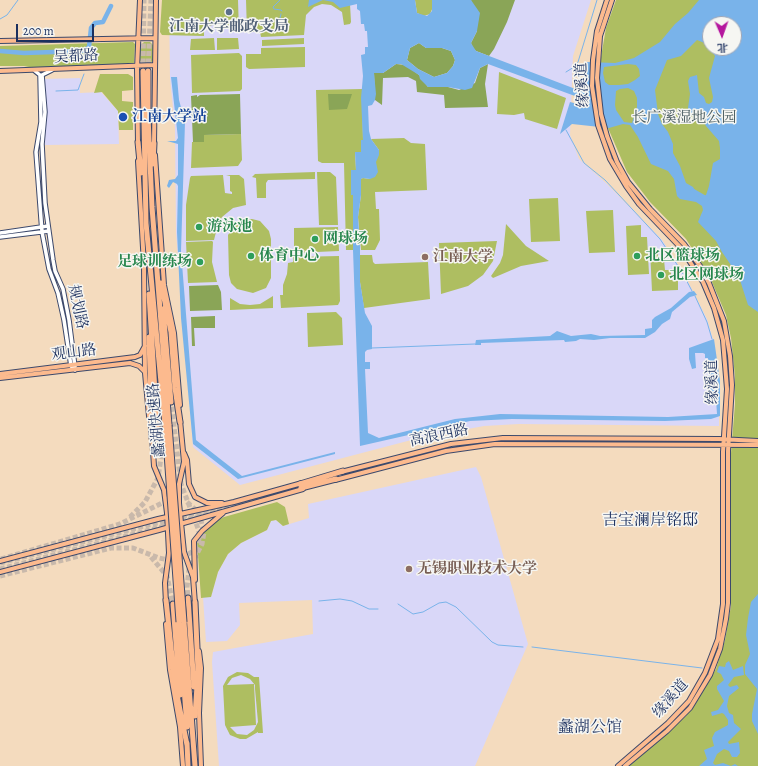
<!DOCTYPE html>
<html>
<head>
<meta charset="utf-8">
<style>
	body { margin:0 }
	#map { position:relative; width:758px; height:766px; overflow:hidden; background:#f4dbbe; font-family:Alegreya,"Noto Serif SC",serif }
	canvas { display:block }
	.north { position:absolute; left:702px; top:16px; width:40px; height:40px; box-sizing:border-box; background:#f6f6f2; border:1px solid #9ea6b7; border-radius:50%; rotate:178deg; font-size:11px; font-weight:700; line-height:16px; text-align:center; color:#1b2f5e }
	.north::after { content:''; display:block; margin:auto; width:14px; height:18px; background:#b5179e; clip-path:polygon(50% 0,100% 100%,50% 72%,0 100%) }
	.scale { position:absolute; left:16px; top:24px; width:78px; height:18px; box-sizing:border-box; border:2px solid #1b2f5e; border-top:0; padding-left:5px; font-size:12px; line-height:14px; white-space:nowrap; color:#1b2f5e; -webkit-text-stroke:3px #f6f6f2; paint-order:stroke }
</style>
</head>
<body>
<div id="map">
<canvas width="758" height="766"></canvas>
<div class="north">北</div>
<div class="scale">200 m</div>
</div>
<script>
const c = document.querySelector('canvas').getContext('2d');
c.lineJoin = 'round';
function fill(path, color) { c.fillStyle = color; c.fill(path, 'evenodd'); }
const toPath = rows => new Path2D(rows.map(r => 'M' + r).join(''));
function trace(path, color, width, dash) { c.strokeStyle = color; c.lineWidth = width; c.lineCap = dash ? 'butt' : 'round'; c.setLineDash(dash || []); c.stroke(path); }
function label(font, color, halo, rows, align = 'center') {
  c.font = font + ' Alegreya,"Noto Serif SC",serif'; c.lineWidth = 3; c.setLineDash([]); c.textBaseline = 'middle'; c.strokeStyle = halo; c.fillStyle = color; for (const [text, x, y, turn = 0] of rows) {
    c.save(); c.translate(x, y); c.rotate((+turn || 0) * Math.PI / 180); c.textAlign = isNaN(turn) ? turn : align; if (halo) c.strokeText(text, 0, 0); c.fillText(text, 0, 0); c.restore();
  }
}
fill(toPath([
	[169,0,591,0,573,56,570,135,579,159,607,184,662,240,684,274,707,319,714,343,719,381,719,426,519,424,484,426,419,438,240,485,193,447,176,232,175,128,170,78],
	[80,78,80,93,101,92,118,111,119,144,45,145,46,95,43,79],
	[476,467,481,477,528,644,475,766,219,766,212,662,213,652,313,634,312,600,239,603,240,625,227,641,206,642,203,597,211,597,218,572,228,554,241,543,267,530,271,521,276,520,283,526,309,518,308,504]
]), '#d9d7f8');
fill(toPath([
	[162,0,238,0,239,33,235,28,224,28,218,24,208,26,204,31,204,36,162,35,160,32],
	[246,0,328,0,350,4,351,22,350,24,344,25,342,12,331,5,322,4,314,7,306,15,304,35,261,37,260,32,247,32],
	[415,0,432,0,433,7,430,14,424,16,417,13],
	[616,0,758,0,758,766,629,766,686,716,716,669,725,640,731,606,731,453,735,404,735,376,731,338,726,315,709,275,686,239,650,202,627,172,608,128,603,104,600,63,606,28],
	[710,24,734,24,734,48,710,48],
	[214,38,215,50,190,50,191,39],
	[217,38,238,38,239,49,217,50],
	[304,38,304,44,262,46,262,40],
	[133,42,135,44,134,63,132,64,34,68,24,66,0,66,0,46],
	[144,42,150,42,153,45,153,60,150,64,142,63,140,60,140,46],
	[305,47,305,67,249,69,246,67,246,54,261,54,261,48],
	[239,53,242,56,242,89,240,91,192,93,191,55],
	[499,72,566,98,557,129,525,119,524,113,514,115,497,114],
	[100,74,128,74,133,77,133,90,122,91,122,101,133,102,133,130,119,130,118,111,102,92,94,93],
	[362,89,363,140,361,140,361,152,355,152,356,170,351,170,352,195,353,195,353,250,346,250,344,163,322,163,318,161,316,90],
	[241,134,242,160,238,166,191,168,192,142,204,142,204,135],
	[404,138,411,143,425,144,427,190,375,192,376,209,379,209,380,240,375,250,361,250,358,217,361,195,360,179,363,178,370,179,379,150,371,139],
	[315,172,315,179,268,180,266,183,266,198,257,198,256,178,252,177,255,174],
	[317,172,330,172,336,177,338,225,319,225],
	[223,175,225,193,232,194,232,192,230,191,230,176,226,175,239,175,244,179,246,205,233,208,222,217,218,224,214,240,186,241,186,205,190,178,191,176],
	[558,198,560,241,531,242,529,199],
	[613,210,615,252,589,253,586,211],
	[245,219,252,219,260,221,269,231,271,239,271,278,266,288,253,293,237,289,231,283,229,275,228,235,236,223],
	[506,224,526,246,549,261,521,266,493,278,491,276,500,263,503,255],
	[641,225,641,237,647,237,649,274,628,275,626,226],
	[338,227,339,251,294,253,294,228],
	[212,241,213,242,212,262,217,282,188,283,186,242],
	[497,241,493,261,483,275,468,286,441,294,439,243],
	[650,250,658,250,658,260,664,260,665,270,671,270,671,280,678,279,678,290,652,291],
	[360,255,372,255,373,262,375,264,428,262,430,299,364,308,360,282],
	[339,256,340,301,338,305,281,308,280,295,283,295,283,285,287,274,288,263,293,262,293,257],
	[273,296,273,308,230,310,230,298,240,304,250,305,260,304],
	[336,312,342,318,343,345,308,347,307,313],
	[277,502,285,507,289,524,283,526,276,520,271,521,267,530,241,543,228,554,218,572,211,597,201,598,197,541,201,534,214,522,224,517],
	[237,672,248,673,254,677,259,677,263,733,258,733,258,732,246,739,240,739,230,735,225,725,223,686,228,677],
	[241,675,250,679,255,685,255,689,258,722,254,730,247,735,237,734,230,727,256,725,254,684,227,685,232,678]
]), '#aebe61');
fill(toPath([
	[471,0,515,0,507,22,494,49,489,56,476,51,473,48,471,43,477,31],
	[419,43,426,48,442,48,451,51,455,60,453,66,447,73,434,77,418,69,407,60,410,48],
	[396,64,406,65,419,75,428,87,448,87,459,90,475,83,480,68,488,64,485,84,488,107,445,108,444,95,417,92,416,81,408,77,383,78,382,105,375,100,374,73,383,73],
	[240,94,241,134,204,135,204,142,193,142,191,96,197,95,197,97,200,95],
	[328,94,352,94,347,109,329,110],
	[218,285,221,292,222,310,190,311,189,286],
	[215,316,215,328,194,328,195,346,192,346,191,317]
]), '#8aa557');
fill(toPath([
	[309,0,415,0,417,13,427,16,432,11,432,0,471,0,480,13,477,31,471,43,476,51,586,93,588,87,582,83,583,77,587,78,587,62,615,63,634,58,660,42,675,24,688,13,699,0,758,0,758,312,748,305,739,277,722,252,716,241,698,222,703,210,702,206,696,202,680,199,677,196,674,179,668,171,651,164,638,137,630,125,623,124,609,128,572,124,560,134,570,102,582,105,583,99,488,64,480,68,472,88,465,90,448,87,428,87,420,79,419,75,401,64,396,64,383,73,374,73,376,94,375,100,372,105,368,106,369,131,371,139,379,150,379,155,376,162,378,172,375,177,370,179,363,178,361,179,361,195,358,217,360,247,360,282,365,313,372,326,372,349,367,350,365,352,365,362,370,362,370,369,365,369,368,433,379,438,455,419,500,414,668,417,717,414,716,399,709,392,708,358,705,358,705,354,703,353,695,353,696,368,692,369,689,359,689,348,714,339,720,381,720,416,711,419,665,421,512,419,470,421,360,446,353,250,353,195,351,195,351,170,356,170,355,152,361,152,361,140,363,140,361,98,363,76,361,55,365,54,365,47,368,47,367,31,365,31,364,24,361,24,360,11,357,9,357,4,340,8,333,2,323,0,308,7],
	[710,24,734,24,734,48,710,48],
	[697,40,707,44,715,56,709,78,713,97,712,102,709,104,706,103,704,97,699,93,697,75,690,77,688,81,690,94,688,108,690,114,694,117,700,116,702,118,706,126,719,141,720,148,720,159,713,163,709,186,706,195,701,197,698,196,693,187,686,183,680,166,673,153,673,144,668,132,662,124,658,114,655,90,667,60,681,56],
	[419,43,426,48,442,48,451,51,455,60,453,66,447,73,434,77,418,69,407,60,410,48],
	[628,64,636,65,639,69,640,76,635,80,628,84,619,85,609,85,605,82,603,73,604,67],
	[628,88,634,91,637,98,637,107,632,123,624,122,616,110,615,105,616,91,620,89],
	[171,77,177,77,179,100,185,122,181,251,196,440,242,476,335,452,335,454,238,479,193,444,181,318,177,232,178,186,177,184,173,182,169,188,167,186,169,180,175,179,178,175,178,144,167,141,176,141,178,138],
	[694,291,697,295,690,297,672,312,670,319,662,324,655,332,645,338,610,338,594,340,580,339,576,341,565,342,564,340,481,343,481,345,475,345,476,340,550,336,557,331,571,336,591,334,600,336,645,335,645,329,652,328,652,320,655,317,671,308,689,292],
	[758,594,758,734,752,721,752,714,757,689,745,674,745,665,750,654,746,635,748,618,751,602],
	[729,661,733,670,743,666,744,675,734,677,728,685,730,687,737,685,739,688,729,696,727,706,729,713,733,715,734,723,741,729,728,742,729,744,739,742,740,753,737,757,732,757,729,751,724,749,717,754,713,763,715,765,723,763,731,766,735,764,738,766,699,766,707,759,704,750,714,746,712,738,715,732,728,725,728,720,724,714,722,713,712,716,711,712,718,710,724,701,717,689,717,686,724,680,721,674,717,672,719,666,725,667,726,663]
]), '#79b3ea');
trace(toPath([
	[280,0,273,7,274,9,281,10,282,11],
	[280,18,281,14],
	[0,19,7,15,18,0],
	[83,51,89,52,90,58],
	[566,72,574,67,578,62,597,0],
	[56,91,78,90,84,74],
	[566,130,584,163,605,180,660,239,682,272,692,291],
	[695,296,707,322,712,339],
	[372,348,475,344],
	[319,601,340,599,352,601,369,609,378,609],
	[398,604,413,614,423,612,439,603,446,602,456,607,492,642,498,645,523,647],
	[532,647,702,668]
]), '#79b3ea', 1);
trace(toPath([
	[0,51,24,53,83,51,89,47,91,28,95,23,103,22,111,6],
	[693,191,707,199]
]), '#79b3ea', 4.5);
trace(toPath([
	[143,71,144,0],
	[148,71,151,0],
	[187,502,199,513,204,532,202,544,189,569,187,587,188,598],
	[130,517,145,502,158,478,161,458,158,441],
	[151,557,167,576,173,604],
	[1,559,120,524,170,499],
	[0,563,215,508],
	[0,569,150,530,296,489],
	[0,576,111,548,133,548,159,558,169,560,178,559,192,552,199,539,199,531,181,484,171,402]
]), '#c9b9ab', 5, [5, 2.5]);
const minor = toPath([
	[52,70,42,75,45,112,42,144,45,203,53,260,55,271,63,289,69,320,75,367],
	[35,71,40,75,41,122,36,152,42,232,49,269,58,293,64,320,71,366,75,370],
	[0,233,48,226],
	[0,237,49,231]
]);
const major = toPath([
	[607,0,597,31,593,60,592,86,598,125,610,159,626,186,639,204,681,248,703,282,714,308,723,340,727,389,723,452,723,604,718,639,705,673,689,701,668,723,618,766],
	[612,0,600,36,597,78,601,114,607,136,617,162,628,182,650,209,684,244,700,266,709,283,724,321,730,356,732,385,728,451,728,603,726,619,720,649,710,675,690,708,667,731,625,766],
	[0,41,154,38],
	[0,71,154,65],
	[138,144,137,69,140,0],
	[154,144,156,0],
	[155,155,164,285,174,333,180,405],
	[138,161,144,265,145,373,149,416],
	[0,374,135,357,140,355,145,346],
	[0,378,130,363,139,366,145,372],
	[180,420,184,462,179,484,179,503,184,552,193,577,195,604],
	[152,436,154,466,164,490,167,513,169,553,165,583,166,603],
	[184,453,187,460,189,484,195,497,207,503,222,503],
	[341,472,451,444,503,438,719,439,758,441],
	[335,480,446,451,495,444,758,445],
	[0,561,158,519,234,502,302,483],
	[0,572,159,530,303,489],
	[195,580,194,541,202,531,223,513],
	[166,624,170,670,180,727,183,766],
	[199,651,201,668,199,713,201,766]
]);
const highway = toPath([
	[143,71,146,223,165,425],
	[148,71,148,116,152,207,169,425],
	[138,142,141,173],
	[153,164,154,143],
	[161,283,171,332,175,388,180,422],
	[149,294,158,441],
	[163,309,171,402],
	[149,337,152,438],
	[300,484,343,471],
	[301,488,336,479],
	[188,598,194,687],
	[166,600,175,685,187,745],
	[173,604,180,695],
	[179,622,187,727],
	[184,622,195,766],
	[195,716,198,671,195,602],
	[187,743,188,766]
]);
trace(minor, '#3c496c', 5.5);
trace(major, '#3c496c', 6);
trace(highway, '#3c496c', 7);
trace(minor, '#fff', 3.5);
trace(major, '#fcba8e', 4);
trace(highway, '#fcba8e', 5);
const highwayBridge = toPath([
	[165,425,179,622],
	[169,425,184,622]
]);
trace(highwayBridge, '#3c496c', 7, []);
trace(highwayBridge, '#fcba8e', 5);
for (const [x, y, r, color] of [
	[229,12,4,"#5c6f8a"],
	[123,117,5,"#1a4fb4"],
	[199,227,4,"#2e9e5b"],
	[315,239,4,"#2e9e5b"],
	[251,256,4,"#2e9e5b"],
	[637,256,4,"#2e9e5b"],
	[425,257,4,"#8d6e63"],
	[200,262,4,"#2e9e5b"],
	[661,275,4,"#2e9e5b"],
	[409,569,4,"#8d6e63"]
]) { const dot = new Path2D(); dot.arc(x, y, r, 0, 2 * Math.PI); c.fillStyle = color; c.fill(dot); trace(dot, '#f6f6f2', 1.5); }
label('bold 15px', '#4e5e75', '#f6f6f2', [
	["江南大学邮政支局",229,27]
]);
label('15px', '#1b2f5e', '#f6f6f2', [
	["吴都路",76,57,-3],
	["缘溪道",583,85,-93],
	["规划路",77,307,78],
	["观山路",74,353,-7],
	["缘溪道",713,382,-91],
	["蠡湖快速路",157,420,-95],
	["高浪西路",439,436,-12],
	["缘溪道",671,699,-49]
]);
label('bold 15px', '#164399', '#f6f6f2', [
	["江南大学站",132,117]
], 'left');
label('15px', '#475a5f', '#f6f6f2', [
	["长广溪湿地公园",684,118]
]);
label('bold 15px', '#27864d', '#f6f6f2', [
	["游泳池",207,227],
	["网球场",323,239],
	["体育中心",259,256],
	["北区篮球场",645,256],
	["足球训练场",192,262,"right"],
	["北区网球场",669,275]
], 'left');
label('bold 15px', '#785e54', '#f6f6f2', [
	["江南大学",433,257],
	["无锡职业技术大学",417,569]
], 'left');
label('16px', '#1b2f5e', '#f6f6f2', [
	["吉宝澜岸铭邸",650,521],
	["蠡湖公馆",590,728]
]);
</script>
</body>
</html>
